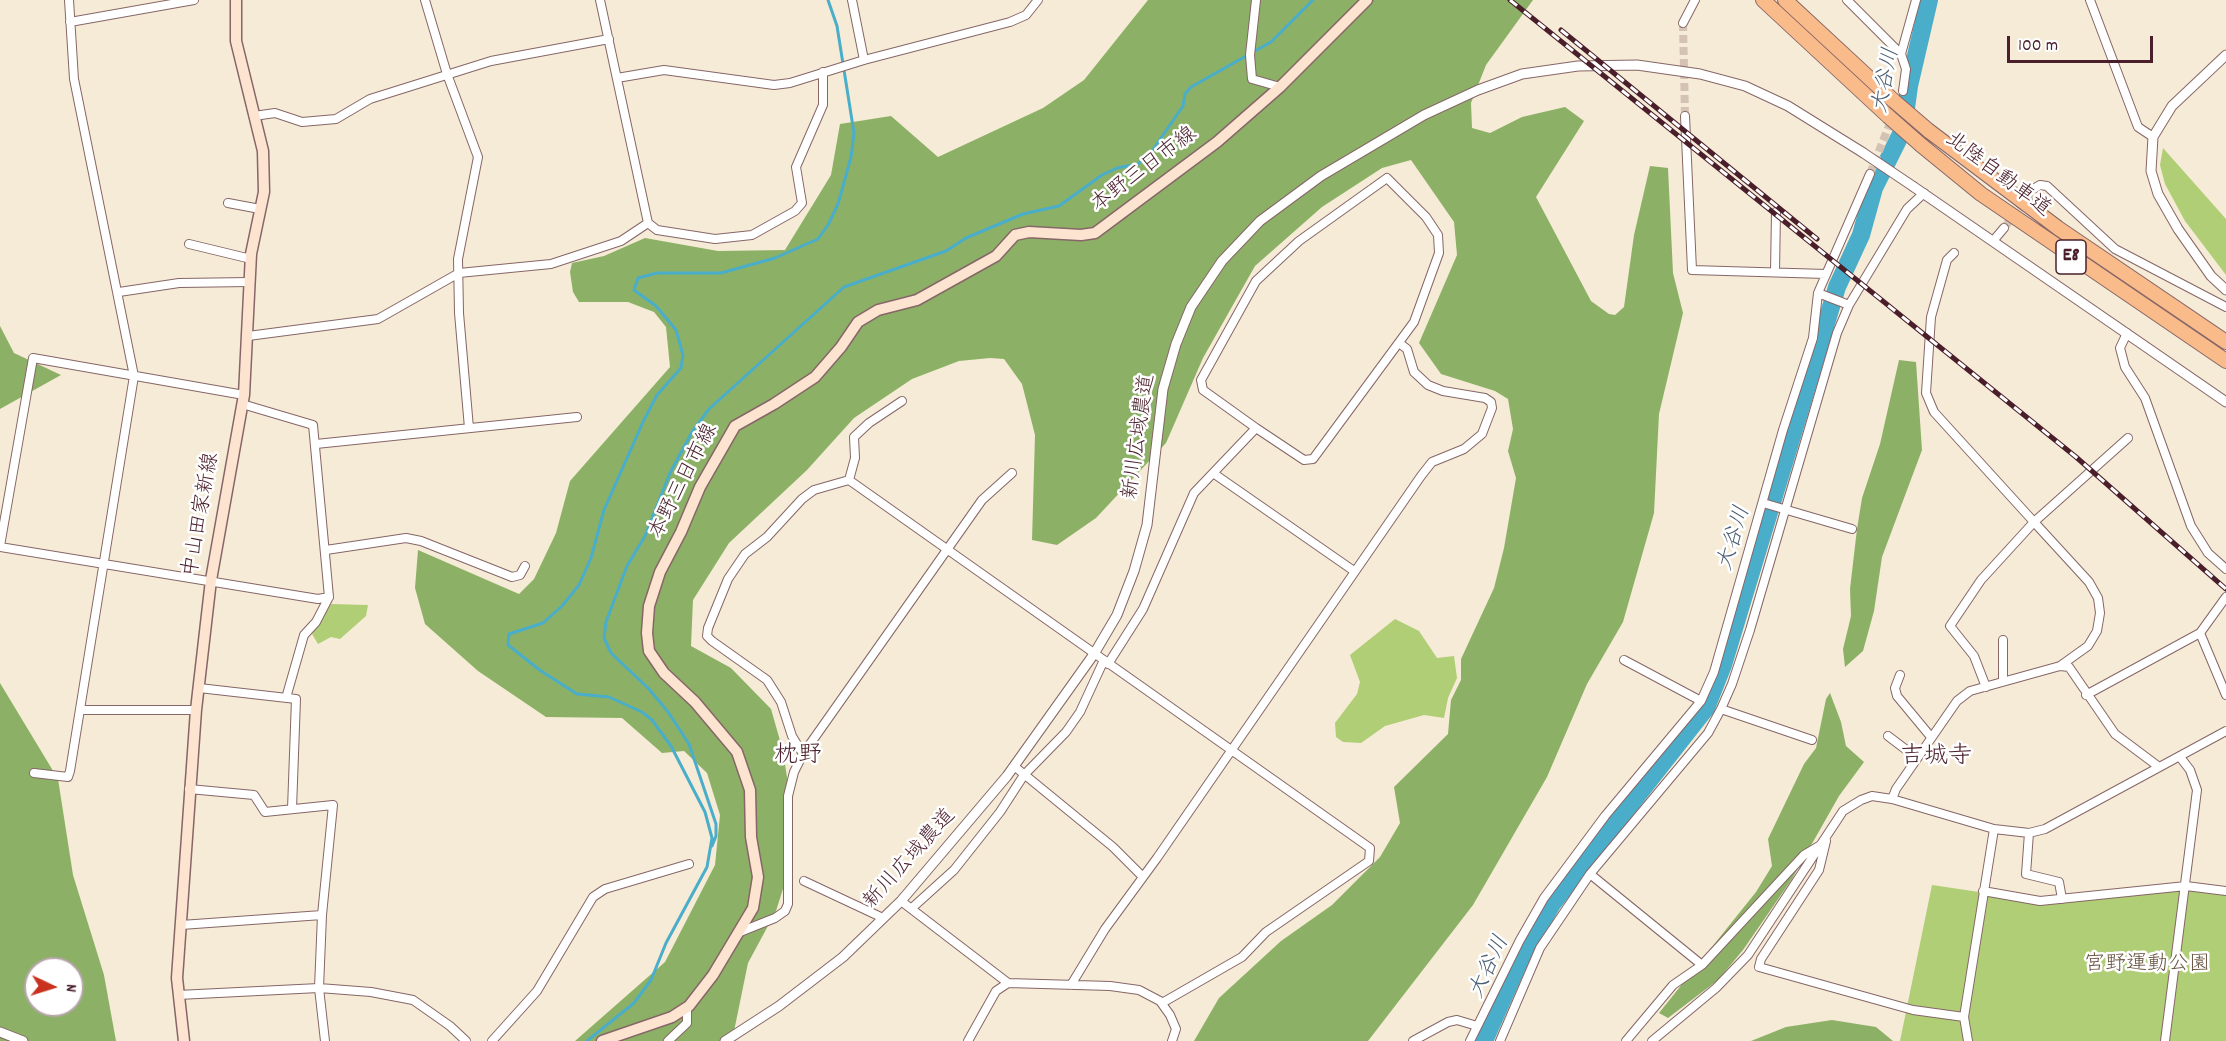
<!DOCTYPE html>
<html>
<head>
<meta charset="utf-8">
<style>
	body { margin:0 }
	#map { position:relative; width:2226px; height:1041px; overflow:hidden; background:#f6ebd6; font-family:Dekko,sans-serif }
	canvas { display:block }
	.north { position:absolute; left:24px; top:957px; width:60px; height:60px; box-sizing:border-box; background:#fff; border:2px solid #b7a5aa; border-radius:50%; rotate:94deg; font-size:16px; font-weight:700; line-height:24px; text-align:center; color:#4a1f2b }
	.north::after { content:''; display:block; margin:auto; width:21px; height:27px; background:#c8321e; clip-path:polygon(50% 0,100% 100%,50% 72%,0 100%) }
	.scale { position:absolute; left:2007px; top:36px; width:146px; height:27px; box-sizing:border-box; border:3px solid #4a1f2b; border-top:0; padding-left:8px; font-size:18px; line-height:21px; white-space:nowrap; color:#4a1f2b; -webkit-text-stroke:4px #fff; paint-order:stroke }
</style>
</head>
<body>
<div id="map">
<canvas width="2226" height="1041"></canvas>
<div class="north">N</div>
<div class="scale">100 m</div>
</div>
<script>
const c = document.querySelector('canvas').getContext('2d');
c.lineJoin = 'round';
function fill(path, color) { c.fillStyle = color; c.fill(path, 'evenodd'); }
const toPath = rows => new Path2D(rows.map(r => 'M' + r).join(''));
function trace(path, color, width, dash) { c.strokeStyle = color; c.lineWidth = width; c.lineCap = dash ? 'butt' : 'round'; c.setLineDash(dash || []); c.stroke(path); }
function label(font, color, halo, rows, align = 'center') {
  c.font = font + ' Dekko,"Klee One",sans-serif'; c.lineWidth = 5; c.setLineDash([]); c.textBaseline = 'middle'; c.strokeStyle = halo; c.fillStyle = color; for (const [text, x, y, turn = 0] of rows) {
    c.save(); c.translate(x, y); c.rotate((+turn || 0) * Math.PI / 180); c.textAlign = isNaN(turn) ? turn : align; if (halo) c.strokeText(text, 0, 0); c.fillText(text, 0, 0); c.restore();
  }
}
fill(toPath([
	[2163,148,2226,219,2226,275,2185,221,2165,184,2160,165],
	[331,604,368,605,366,616,340,639,331,637,318,644,312,634],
	[1395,619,1419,631,1437,658,1454,656,1457,678,1448,698,1444,718,1424,715,1385,726,1361,743,1343,742,1336,737,1335,723,1357,694,1360,682,1350,655],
	[1932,885,2040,901,2186,886,2226,891,2226,1041,1900,1041]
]), '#b0ce75');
fill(toPath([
	[1148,0,1533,0,1486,65,1471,103,1472,128,1490,133,1522,117,1565,107,1584,121,1536,197,1591,301,1609,314,1615,315,1624,307,1634,235,1650,166,1668,168,1673,273,1683,313,1659,414,1654,513,1623,622,1587,684,1547,777,1473,905,1368,1041,1194,1041,1219,998,1281,941,1332,905,1380,857,1400,823,1394,787,1448,734,1451,700,1461,680,1461,659,1494,588,1504,548,1516,478,1508,451,1513,429,1508,399,1495,391,1441,374,1419,343,1457,255,1454,222,1411,160,1382,168,1322,207,1255,266,1203,358,1166,443,1096,518,1057,545,1032,540,1035,435,1022,384,1004,359,990,358,959,361,912,379,854,418,807,470,729,543,693,600,691,646,731,668,771,709,783,751,790,797,788,873,776,911,748,963,732,1041,575,1041,665,962,715,865,720,815,707,773,684,751,662,753,622,718,546,717,478,671,425,624,415,588,418,550,519,594,534,579,556,533,570,481,670,367,666,327,654,312,628,302,579,302,573,292,570,272,572,263,604,256,645,238,718,251,785,250,831,175,840,124,891,116,938,157,1043,108,1084,80],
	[0,326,14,353,61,375,0,409],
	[1899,360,1916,362,1922,450,1882,557,1874,611,1863,651,1845,667,1843,649,1851,616,1850,589,1857,529,1862,498,1880,444],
	[0,683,58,779,73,875,104,975,116,1041,0,1041],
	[36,969,72,969,72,1005,36,1005],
	[1830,693,1841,722,1846,746,1864,762,1839,796,1792,879,1743,950,1718,980,1668,1018,1659,1013,1756,892,1772,866,1768,839,1804,764,1816,748,1826,699],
	[1832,1020,1876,1027,1893,1041,1751,1041,1786,1027]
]), '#8cb166');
trace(toPath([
	[712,846,716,836,716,824,689,744,668,712,649,689,611,653,604,638,606,622,627,566,645,536,670,473,692,432,709,409,844,287,946,251,966,238,1023,214,1059,206,1102,175,1117,168,1138,164,1152,151,1183,106,1185,94,1191,87,1271,42,1313,0],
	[587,1041,634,1003,651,980,666,943,707,867,712,838,705,812,671,746,652,720,642,712,609,697,577,694,541,671,508,645,509,634,543,623,562,606,579,585,591,558,604,510,643,422,657,395,681,368,683,355,676,330,656,306,634,290,638,278,657,273,721,273,775,258,818,239,828,225,838,204,851,157,854,133,837,26,828,0]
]), '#4aadc9', 3);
trace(toPath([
	[1484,1041,1520,960,1552,904,1706,708,1723,665,1837,287,1861,235,1874,188,1903,130,1909,86,1929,0]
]), '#4aadc9', 18);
trace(toPath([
	[1683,23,1685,116],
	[1870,174,1892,118],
	[2004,228,2035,188]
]), '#d4c2b4', 8, [8, 4]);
const minor = toPath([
	[425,0,447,74,478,157,458,259,459,313,469,428],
	[600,0,648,223,657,230,715,239,752,235,795,211,802,203,796,167,823,105,823,72],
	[852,0,864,60],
	[1256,0,1250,55,1252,79,1280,87],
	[1847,0,1901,54,1906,69,1903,91],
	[2090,0,2138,127,2153,137],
	[70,22,194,0],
	[1683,23,1695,0],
	[1901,54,1916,0],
	[617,78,664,70,774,85,790,83,864,60,1010,22,1026,15,1038,0],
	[254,116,275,113,302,122,336,119,370,99,491,61,609,39],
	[1685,116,1692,270,1826,274],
	[2035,188,2040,185,2047,186,2115,249,2226,307],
	[228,203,260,209],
	[1993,241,2004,228],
	[189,244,251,259],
	[1954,253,1947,260,1931,317,1926,393,1934,412,2034,522,2128,438],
	[1775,272,1776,212],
	[119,292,179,283,250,282],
	[1818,293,1849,305],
	[2127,333,2120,348,2125,367,2145,398,2191,526,2208,553,2226,569],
	[248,336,378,319,459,273,551,264,621,241,648,223],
	[316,444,577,417],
	[1213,473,1354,571],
	[849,480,855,458,854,437,869,423,902,401],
	[1763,503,1852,529],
	[0,546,33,358,244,395],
	[0,547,318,599,329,597,313,425,242,404],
	[326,550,406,538,421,541,512,577,520,575,525,566],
	[2226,597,2200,633,2226,695],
	[1624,660,1701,701],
	[1108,664,1143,609,1194,493,1256,428,1203,390,1201,380,1256,281,1299,241,1387,178,1426,217,1438,235,1439,253,1414,322,1313,459,1304,460,1256,428],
	[1900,675,1895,688,1897,696,1931,737],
	[2003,681,2003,640],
	[1986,687,1974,656,1950,626,1981,580,2034,522,2089,582,2098,598,2100,613,2097,631,2088,646,2060,666],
	[199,688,296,699,292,809],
	[2086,695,2200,633],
	[286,698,304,635,316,622,329,597],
	[1721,709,1812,740],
	[81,710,196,710],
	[1888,736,1917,758],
	[803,754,792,736,781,702,767,680,712,641,707,636,708,628,728,579,745,554,767,537,802,499,814,490,849,480,1370,848,1369,861,1266,932,1242,957,1162,1003],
	[1014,766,1113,847,1143,877],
	[34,773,68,777,70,771,134,376,74,79,69,0],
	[189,789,254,795,265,812,333,805,322,915,319,988,325,1041],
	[1892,799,1896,789,1957,701,1970,691,2060,666,2069,667,2115,734,2159,767],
	[2029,833,2026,874,2059,882,2062,899],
	[1826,841,1819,870,1761,959,1759,967,1913,1010,1964,1017],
	[1590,874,1702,965],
	[804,881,883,918],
	[1983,891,2040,901,2186,886,2226,891],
	[901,901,1008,983],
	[912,908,954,870,1000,812,1024,775,1066,732,1080,712,1104,660],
	[181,925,322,915],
	[740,932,775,918,785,911,788,904,788,796,794,772,803,754,982,500,1012,473],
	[1071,985,1105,929,1157,858,1421,476,1432,462,1464,449,1482,434,1492,408,1491,402,1485,398,1443,391,1428,385,1414,372,1407,349,1399,343],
	[178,995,319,988,371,992,413,1000,450,1026,466,1041],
	[492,1041,537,991,593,897,605,889,689,864],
	[668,1041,687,1023,687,1007],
	[968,1041,996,991,1008,983,1110,986,1139,990,1160,1001,1170,1015,1176,1029,1172,1041],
	[1413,1041,1448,1022,1457,1020,1477,1026],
	[1470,1041,1520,940,1544,898,1605,816,1701,701,1714,672,1783,430,1813,338,1818,293,1870,174],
	[1500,1041,1540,948,1590,874,1708,733,1721,709,1732,684,1750,630,1837,333,1849,305,1907,209,1924,193],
	[1626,1041,1673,985,1702,965,1804,855,1819,846],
	[1652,1041,1716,988,1748,955,1843,811,1861,800,1872,796,1892,799,1994,829,2029,833,2045,829,2226,731],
	[1968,1041,1964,1017,1994,829],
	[2165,1041,2197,790,2190,770,2180,757]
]);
const tertiary = toPath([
	[2226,55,2172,106,2153,137,2151,171,2158,194,2178,229,2211,276,2226,290],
	[1914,187,2226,402],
	[0,1032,23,1041],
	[725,1041,779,1006,843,957,901,901,1007,776,1094,654,1117,615,1134,571,1147,525,1163,389,1176,344,1191,307,1222,261,1260,221,1321,176,1424,115,1478,90,1522,74,1578,66,1637,65,1700,74,1745,86,1788,106,1862,152]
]);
const secondary = toPath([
	[184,1041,177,978,196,710,211,580,244,395,251,254,264,192,263,151,236,41,236,0],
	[602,1041,672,1017,689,1006,713,975,753,908,758,877,751,837,750,790,737,752,695,702,664,673,649,651,647,633,649,606,660,572,681,532,700,487,735,426,774,404,815,377,841,347,858,322,878,310,917,300,996,256,1015,235,1029,232,1081,235,1095,233,1217,142,1280,87,1367,0]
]);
const motorway = toPath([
	[1763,0,1888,116],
	[1785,0,1894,101],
	[1929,131,2058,228,2226,342],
	[1921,145,1981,194,2226,361]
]);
trace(minor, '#866667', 10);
trace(tertiary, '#866667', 11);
trace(secondary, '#866667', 13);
trace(motorway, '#866667', 16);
trace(minor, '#fff', 8);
trace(tertiary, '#fff', 9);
trace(secondary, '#fde4d1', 10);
trace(motorway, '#fabb8b', 14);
const rail = toPath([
	[1510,0,2076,457,2226,589],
	[1561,30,1817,239]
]);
trace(rail, '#4a1f2b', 5);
trace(rail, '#fff', 3, [9]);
const tertiaryBridge = toPath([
	[1862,152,1914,187]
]);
const motorwayBridge = toPath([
	[1894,101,1929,131],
	[1888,116,1921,145]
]);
trace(tertiaryBridge, '#866667', 11, []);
trace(motorwayBridge, '#866667', 16, []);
trace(tertiaryBridge, '#fff', 9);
trace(motorwayBridge, '#fabb8b', 14);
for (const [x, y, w] of [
	[2071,257,30]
]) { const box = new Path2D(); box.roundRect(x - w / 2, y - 17, w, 34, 4.5); c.fillStyle = '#fff'; c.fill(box); trace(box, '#4a1f2b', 1.5); }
label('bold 20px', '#4a1f2b', null, [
	["E8",2071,257]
]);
label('21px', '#4a1f2b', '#fff', [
	["本野三日市線",1145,171,-37],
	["北陸自動車道",1997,176,37],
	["新川広域農道",1141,437,-82],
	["本野三日市線",685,482,-63],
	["中山田家新線",203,515,-80],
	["新川広域農道",911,860,-48]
]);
label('21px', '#695441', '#fff', [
	["宮野運動公園",2147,966]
]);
label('italic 22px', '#4a5f72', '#fff', [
	["大谷川",1888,81,-79],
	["大谷川",1736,539,-73],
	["大谷川",1491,968,-65]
]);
label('24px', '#4a1f2b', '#fff', [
	["枕野",798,758],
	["吉城寺",1936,759]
]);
</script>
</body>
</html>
